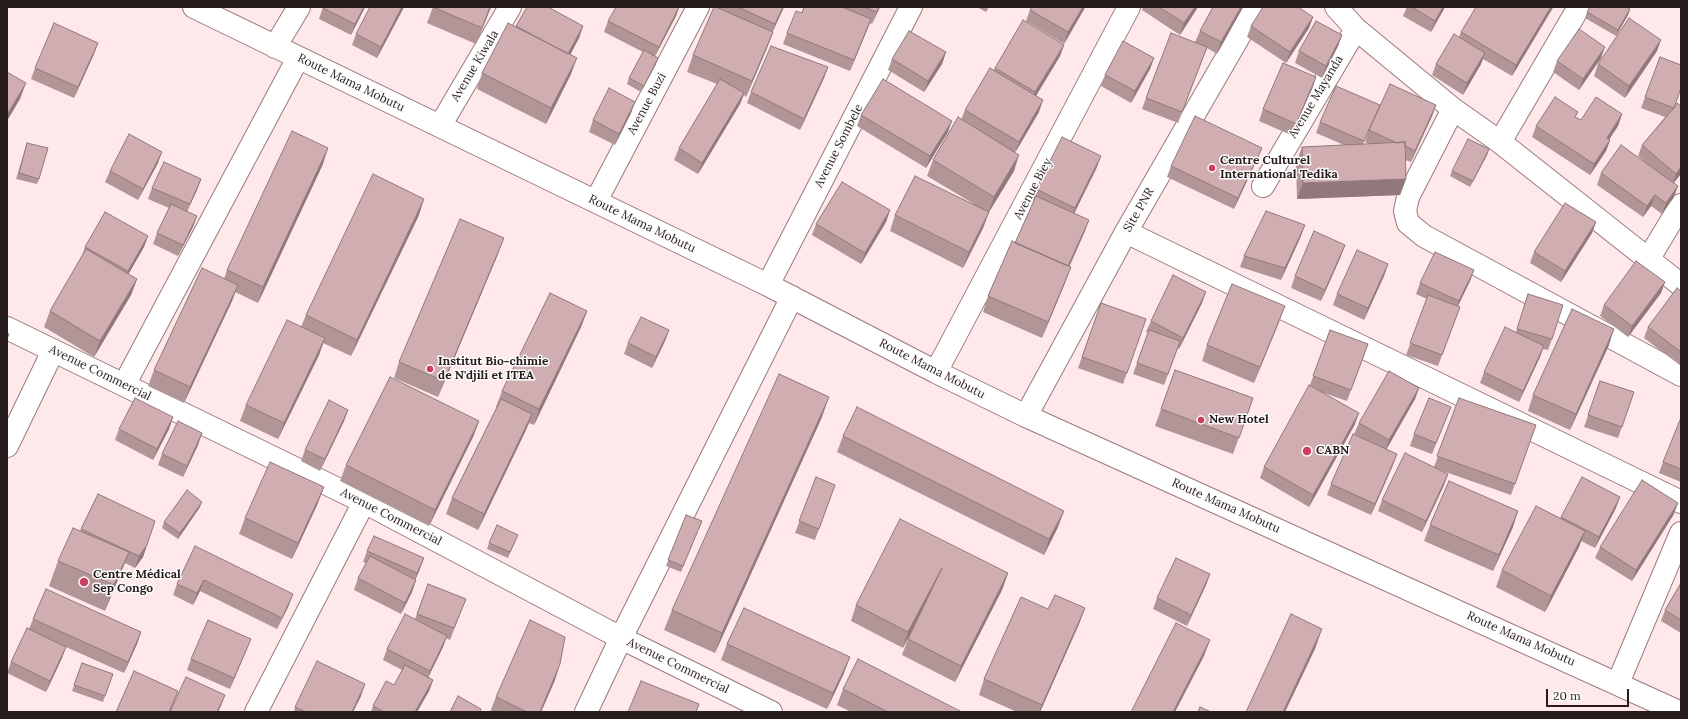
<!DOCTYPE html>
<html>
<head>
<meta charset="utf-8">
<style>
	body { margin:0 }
	#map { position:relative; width:1688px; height:719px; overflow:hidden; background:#ffe8ea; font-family:Lora,serif }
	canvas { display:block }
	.frame { position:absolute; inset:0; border:8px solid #281b1c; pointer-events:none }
	.scale { position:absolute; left:1546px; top:689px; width:83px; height:18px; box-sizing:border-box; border:2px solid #281b1c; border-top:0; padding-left:5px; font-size:12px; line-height:14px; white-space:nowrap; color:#281b1c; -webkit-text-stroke:3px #fcfcfc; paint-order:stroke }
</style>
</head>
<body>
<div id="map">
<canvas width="1688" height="719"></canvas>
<div class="frame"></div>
<div class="scale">20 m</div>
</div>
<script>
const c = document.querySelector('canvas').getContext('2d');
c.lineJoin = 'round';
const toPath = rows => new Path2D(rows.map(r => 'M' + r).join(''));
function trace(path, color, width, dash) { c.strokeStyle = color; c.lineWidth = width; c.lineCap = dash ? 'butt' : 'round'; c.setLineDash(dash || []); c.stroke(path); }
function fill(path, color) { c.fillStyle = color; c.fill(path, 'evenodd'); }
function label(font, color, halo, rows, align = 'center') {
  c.font = font + ' Lora,serif'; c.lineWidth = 3; c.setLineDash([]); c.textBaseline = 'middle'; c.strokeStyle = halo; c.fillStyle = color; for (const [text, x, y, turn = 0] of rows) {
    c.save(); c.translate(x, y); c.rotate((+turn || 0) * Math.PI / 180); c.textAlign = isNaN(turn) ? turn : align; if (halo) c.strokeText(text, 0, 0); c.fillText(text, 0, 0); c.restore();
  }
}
const minor = toPath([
	[194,7,768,285,936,372,1026,416,1679,712],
	[1336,7,1356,29,1453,109,1500,142,1681,285],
	[275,47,299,7],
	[1453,109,1408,197,1405,211,1408,223,1424,236,1681,375],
	[440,126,510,7],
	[1500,142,1579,7],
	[1263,186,1356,29],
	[596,201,698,7],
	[1126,232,1681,502],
	[1649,258,1681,205],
	[768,285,911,7],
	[7,328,364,502,621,638,771,712],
	[936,372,1129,7],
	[124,385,298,58],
	[1026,416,1126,232,1256,7],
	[7,446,53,351],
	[1618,683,1681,533],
	[256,712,364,502],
	[586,712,621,638,792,297]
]);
trace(minor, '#99797c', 24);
trace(minor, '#fff', 22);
fill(toPath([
	[323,7,365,7,351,35,319,19],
	[404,7,377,58,352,45,356,34],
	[433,7,491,7,476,44,427,23],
	[527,7,583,26,579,38,570,55,571,74,546,124,477,89,482,73,516,27],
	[679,7,676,16,655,56,656,64,641,92,627,84,629,78,643,52,604,32,608,21],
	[718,7,784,7,773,31,773,32,767,48,746,97,744,95,740,104,698,174,674,160,679,148,717,84,687,72,693,55],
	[804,7,880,7,872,24,870,23,850,71,783,44,787,33,802,13],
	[977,7,989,7,986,12],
	[1143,7,1198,7,1180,35,1142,10],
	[1213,7,1243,7,1217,54,1207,48,1178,123,1142,109,1146,98,1200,44,1195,42,1200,31],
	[1407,7,1445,7,1431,32,1403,16],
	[1085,8,1064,44,1026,21,1030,10],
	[1553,8,1512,76,1483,59,1481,64,1463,95,1432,75,1436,64,1459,37,1461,32],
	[1630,9,1628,15,1616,36,1585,18,1587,12],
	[1313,17,1309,28,1286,63,1247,37,1251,26],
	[1342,35,1338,46,1322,78,1295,63,1299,51],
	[1064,45,1060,56,1036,96,1039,112,1015,152,1014,171,989,212,983,228,963,268,890,231,895,215,974,204,927,176,933,160,961,120,965,110,993,71,995,68],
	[1657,51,1625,98,1594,76,1598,64],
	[946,52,942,64,924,92,888,70,892,59],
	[94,54,74,98,31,79,35,68],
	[1660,57,1674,107,1680,105,1681,102,1681,174,1674,182,1674,197,1662,214,1651,206,1643,217,1597,185,1601,173,1644,161,1638,156,1642,145,1665,117,1641,108],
	[1154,58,1150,69,1131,103,1101,86,1105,75],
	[1601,58,1579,90,1553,72,1557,61],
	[828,67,824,78,800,130,747,103,751,92],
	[1316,77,1312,89,1291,135,1259,121,1263,109],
	[635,102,631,113,615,145,589,132,593,120],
	[1436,105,1432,116,1411,162,1405,160,1406,179,1400,195,1297,199,1296,163,1302,147,1344,145,1316,133,1320,122,1375,116,1363,144,1370,144,1365,142,1369,130],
	[1622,114,1618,126,1609,139,1610,140,1606,151,1590,175,1532,137,1536,126,1576,117,1581,120],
	[861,115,948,132,926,168,857,126],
	[27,143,39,179,37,184,16,179],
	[1262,148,1257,159,1234,209,1167,177,1171,166],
	[1489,149,1487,155,1470,187,1450,176,1452,171],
	[158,163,138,200,105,182,110,171],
	[323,164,258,303,235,292,232,301,184,403,148,386,154,370,224,279,227,270],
	[1097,167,1074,213,1085,231,1069,266,1065,283,1042,338,983,312,988,296,1015,243,1034,201,1032,200,1036,189],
	[201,179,197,190,187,212,197,216,193,227,178,256,153,244,157,233,169,208,148,199,152,188],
	[890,210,886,222,861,264,812,235,816,224],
	[419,215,351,356,323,343,319,355,278,439,240,421,246,405,301,327,306,315],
	[1596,222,1592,233,1561,282,1530,263,1534,252],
	[148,236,144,247,128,274,137,279,131,295,94,357,44,327,50,311,82,256,85,247],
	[1301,236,1281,280,1240,267,1244,256],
	[498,254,438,397,394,378,399,362],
	[1341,256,1321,301,1291,288,1295,276],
	[1388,264,1384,276,1364,320,1333,305,1337,294],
	[1474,270,1470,281,1458,306,1460,307,1438,366,1406,355,1427,299,1416,294,1420,283],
	[1665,282,1661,293,1628,337,1600,316,1604,305],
	[1681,291,1681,366,1644,338,1648,327],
	[1528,294,1552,339,1548,350,1543,349,1540,357,1519,402,1480,383,1484,372,1516,332],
	[1101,303,1146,319,1123,384,1078,368],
	[1202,303,1179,349,1178,348,1164,385,1133,374,1148,333,1146,332,1151,321],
	[587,311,581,327,534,425,529,423,526,430,478,530,446,514,452,498,497,407,496,407,502,391],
	[1279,322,1254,383,1202,361,1207,345],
	[669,330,665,341,652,368,624,354,628,343],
	[1330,330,1368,344,1347,401,1324,393,1355,424,1309,507,1260,478,1264,467,1310,385],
	[1609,345,1570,430,1528,411,1533,395],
	[1175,370,1253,398,1233,454,1155,426],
	[1600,381,1634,392,1618,438,1584,427],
	[1419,388,1415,399,1386,449,1393,465,1371,515,1327,495,1331,484,1359,437,1354,434,1359,423],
	[1459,398,1536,425,1511,495,1437,469,1448,474,1444,485,1422,532,1378,511,1382,500,1434,467],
	[348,410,344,421,320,471,301,461,305,450],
	[173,417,169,429,153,460,115,440,119,429],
	[822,417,715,653,664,630,672,610],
	[1446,419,1432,454,1410,446,1414,434],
	[479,421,473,437,429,526,340,481,346,465],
	[1681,421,1681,482,1659,473,1663,462],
	[202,433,198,445,183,477,158,465,162,454],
	[843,436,1058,527,1044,555,837,452],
	[816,477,835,485,815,540,795,533],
	[98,494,147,545,143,557,135,568,125,563,119,577,105,611,49,586,58,561,80,531],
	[318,503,292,559,239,534,245,518],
	[200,507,178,539,162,528,164,522],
	[1616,508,1595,548,1581,541,1579,547,1545,612,1496,587,1502,570,1560,519,1561,517],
	[1674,514,1632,581,1595,558,1600,547],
	[686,515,702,521,681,572,666,566],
	[1430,525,1513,527,1493,571,1424,541],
	[516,540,508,558,487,549,489,543],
	[195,546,289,605,277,629,200,591,193,605,173,595,177,584],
	[367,551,420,569,415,580,416,580,412,592,401,614,354,590,358,578,366,563,363,562],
	[1008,573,1002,590,955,682,902,655,908,639,918,618,903,648,851,621,856,605],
	[1210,574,1206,585,1187,626,1153,609,1157,598],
	[1681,583,1681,633,1661,621,1665,610],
	[428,584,466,599,450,640,446,638,443,647,428,677,433,680,429,691,417,712,371,712,373,706,394,685,402,670,383,660,387,649,415,619],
	[1085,608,1079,624,1040,712,1017,712,979,695,984,679,1048,609],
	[33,619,141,632,137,644,124,673,66,647,62,658,46,692,7,673,11,662,29,629],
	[727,644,844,673,827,709,721,660],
	[246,651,230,689,187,670,191,659],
	[82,663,113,674,103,702,72,691],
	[555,680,541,712,490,712,496,697],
	[843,689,962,712,851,712,837,705],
	[361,696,353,712,294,712,295,707]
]), '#b29597');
fill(toPath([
	[364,7,365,7,351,35,355,24],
	[402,7,404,7,377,58,381,47],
	[490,7,491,7,476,44,482,28],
	[679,7,676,16,654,58,659,47],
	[783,7,784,7,771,35,775,24],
	[879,7,880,7,872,24,877,12],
	[1083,7,1085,7,1064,44,1068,32],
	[1195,7,1198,7,1180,35,1184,23],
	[1241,7,1243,7,1217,54,1221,42],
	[1443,7,1445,7,1431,32,1435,21],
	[1551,7,1553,7,1512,76,1516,65],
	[1630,9,1628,15,1616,36,1618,30],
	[1313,17,1309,28,1286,63,1290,52],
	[871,19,867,30,850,71,854,60],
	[583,26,579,38,564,66,568,54],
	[773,32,767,48,746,97,752,81],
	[1342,35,1338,46,1322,78,1326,66],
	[1661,40,1657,51,1625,98,1629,86],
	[98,43,94,54,74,98,78,87],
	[1064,45,1060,56,1031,104,1035,92],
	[1605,47,1601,58,1579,90,1583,79],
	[946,52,942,64,924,92,928,81],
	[1485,53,1481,64,1463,95,1467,83],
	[577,58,571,74,546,124,551,108],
	[658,58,656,64,641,92],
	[1154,58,1150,69,1131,103,1135,91],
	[828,67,824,78,800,130,804,119],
	[1316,77,1312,89,1291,135,1296,124],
	[26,83,20,99,7,121,7,115],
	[744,93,740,104,698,174,702,163],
	[1043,100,1039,112,1015,153,1019,142],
	[635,102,631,113,615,145,619,134],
	[1436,105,1432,116,1411,162,1415,151],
	[1622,114,1618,126,1603,149,1607,138],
	[952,121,948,132,926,168,930,156],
	[1610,140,1606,151,1590,175,1594,164],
	[328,148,323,164,258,303,263,287],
	[1262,148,1257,159,1234,209,1238,198],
	[1489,149,1487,155,1470,187],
	[162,152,158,163,138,200,143,189],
	[1019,155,1014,171,989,212,983,228,963,268,969,252,988,213,994,197],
	[1101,156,1097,167,1071,220,1075,208],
	[1681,167,1681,174,1672,185,1676,174],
	[201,179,197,190,185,215,190,204],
	[1406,179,1400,195,1297,199,1303,183],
	[1678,186,1674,197,1662,214,1666,203],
	[1655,195,1651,206,1643,217,1647,206],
	[424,199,419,215,351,356,357,340],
	[890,210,886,222,861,264,865,253],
	[197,216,193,227,178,256,183,245],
	[1089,220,1085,231,1064,279,1068,268],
	[1596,222,1592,233,1561,282,1565,271],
	[1305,225,1301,236,1281,280,1285,268],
	[148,236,144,247,124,282,128,271],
	[504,238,498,254,438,397,444,381],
	[1345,245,1341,256,1321,301,1325,290],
	[1388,264,1384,276,1364,320,1368,308],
	[1071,267,1065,283,1042,338,1048,322],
	[1474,270,1470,281,1455,312,1459,301],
	[137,279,131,295,94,357,100,341],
	[1665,282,1661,293,1628,337,1632,326],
	[238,285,232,301,184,403,190,387],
	[1206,292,1202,303,1179,349,1183,338],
	[1285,306,1279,322,1254,383,1260,367],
	[587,311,581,327,534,425,539,409],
	[1614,329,1609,345,1570,430,1576,414],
	[669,330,665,341,652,368,656,357],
	[325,338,319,355,278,439,284,423],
	[1544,346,1540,357,1519,402,1523,391],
	[1419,388,1415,399,1385,452,1389,440],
	[829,397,822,417,715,653,722,633],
	[348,410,344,421,320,471,325,459],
	[1359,413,1355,424,1309,507,1313,495],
	[532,414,526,430,478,530,484,514],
	[173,417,169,429,153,460,157,449],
	[479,421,473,437,429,526,435,510],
	[202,433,198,445,183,477,187,466],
	[1397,454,1393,465,1371,515,1375,504],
	[1448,474,1444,485,1422,532,1426,521],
	[324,487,318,503,292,559,298,543],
	[1620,497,1616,508,1595,548,1599,537],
	[202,502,200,507,178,539,180,533],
	[1678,503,1674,514,1632,581,1636,570],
	[1064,511,1058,527,1044,555,1049,539],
	[1518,511,1513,527,1493,571,1499,555],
	[1585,531,1579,547,1545,612,1551,596],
	[147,545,143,557,135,568,139,556],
	[129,552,119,577,105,611,114,585],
	[424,558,420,569,413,585,417,573],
	[942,568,936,584,903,648,908,632],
	[1008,573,1002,590,955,682,961,666],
	[1210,574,1206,585,1187,626,1191,615],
	[204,580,200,591,193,605,197,593],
	[416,580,412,592,401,614,405,603],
	[293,594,289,605,277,629,282,618],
	[1085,608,1079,624,1040,712,1039,712],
	[1322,629,1315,649,1285,712,1283,712],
	[141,632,137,644,124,673,128,662],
	[447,636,443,647,426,682,430,671],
	[251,639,246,651,230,689,234,678],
	[1210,640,1204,656,1175,712,1173,712],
	[66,647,62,658,46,692,50,681],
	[850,657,844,673,827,709,833,693],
	[560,664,555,680,541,712,540,712],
	[433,680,429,691,417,712,415,712],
	[365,684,361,696,353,712,352,712],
	[178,691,170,712,169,712],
	[225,695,221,706,218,712,217,712]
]), '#91797b');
const building = toPath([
	[323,7,364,7,355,24,323,8,323,7],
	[370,7,402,7,381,47,356,34,370,7],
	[433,7,490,7,482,28,433,7],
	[527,7,548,7,583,26,568,54,516,26,527,7],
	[616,7,679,7,659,47,608,21,616,7],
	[714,7,716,7,773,32,752,81,693,55,714,7],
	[738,7,783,7,775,24,738,7],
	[804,7,842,7,871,19,854,60,787,33,796,11,802,13,804,7],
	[864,7,879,7,877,12,864,7],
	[1032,7,1083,7,1068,32,1030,10,1032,7],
	[1159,7,1195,7,1184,23,1159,7],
	[1213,7,1241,7,1221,42,1200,31,1213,7],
	[1263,7,1298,7,1313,17,1290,52,1251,26,1263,7],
	[1412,7,1443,7,1435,21,1412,7],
	[1476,7,1551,7,1516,65,1461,32,1476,7],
	[1590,7,1626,7,1630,9,1618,30,1587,12,1590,7],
	[1629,18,1661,40,1629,86,1598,64,1629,18],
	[1023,20,1064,45,1035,92,995,68,1023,20],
	[1316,21,1342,35,1326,66,1299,51,1316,21],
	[54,23,98,43,78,87,35,68,54,23],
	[508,23,577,58,551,108,482,73,508,23],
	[1579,29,1605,47,1583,79,1557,61,1579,29],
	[909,31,946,52,928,81,892,59,909,31],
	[1171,33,1207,47,1182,112,1146,98,1171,33],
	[1454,34,1485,53,1467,83,1436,64,1454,34],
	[1123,41,1154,58,1135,91,1105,75,1123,41],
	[771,46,828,67,804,119,751,92,771,46],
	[644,50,658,58,644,86,629,78,644,50],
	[1660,57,1681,65,1681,88,1674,108,1677,103,1681,106,1681,167,1676,174,1642,145,1674,108,1645,97,1660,57],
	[1283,63,1316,77,1296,124,1263,109,1283,63],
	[990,68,1043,100,1019,142,965,110,990,68],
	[7,72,26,83,7,115,7,72],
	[720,79,744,93,702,163,679,148,720,79],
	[883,79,952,121,930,156,861,115,883,79],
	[1390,84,1436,105,1415,151,1405,146,1405,142,1397,143,1369,130,1390,84],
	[1336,86,1380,105,1364,141,1320,122,1336,86],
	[609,88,635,102,619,134,593,120,609,88],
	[1555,97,1578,112,1575,117,1581,120,1596,97,1622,114,1607,138,1610,140,1594,164,1536,126,1555,97],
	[1195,116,1262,148,1238,198,1171,166,1195,116],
	[958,117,1019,155,994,197,933,160,958,117],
	[292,131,328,148,263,287,227,270,292,131],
	[129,134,162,152,143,189,110,171,129,134],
	[1062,137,1101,156,1075,208,1036,189,1062,137],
	[1468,139,1489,149,1473,181,1452,171,1468,139],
	[1405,142,1406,179,1303,183,1302,147,1405,142],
	[27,143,48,148,39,179,19,173,27,143],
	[1621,145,1678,186,1666,203,1655,195,1647,206,1601,173,1621,145],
	[164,162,201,179,190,204,152,188,164,162],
	[373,174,424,199,357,340,306,315,373,174],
	[915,176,989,212,969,252,895,215,915,176],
	[842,182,890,210,865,253,816,224,842,182],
	[1036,196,1089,220,1068,266,1015,243,1036,196],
	[1565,203,1596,222,1565,271,1534,252,1565,203],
	[171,204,197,216,183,245,157,233,171,204],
	[1266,211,1305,225,1285,268,1244,256,1266,211],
	[105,212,148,236,128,271,85,247,105,212],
	[460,219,504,238,444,381,399,362,460,219],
	[1314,231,1345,245,1325,290,1295,276,1314,231],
	[1012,241,1071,267,1048,322,988,296,1012,241],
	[86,249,137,279,100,341,50,311,86,249],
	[1357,250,1388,264,1368,308,1337,294,1357,250],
	[1435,252,1474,270,1459,301,1420,283,1435,252],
	[1636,261,1665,282,1632,326,1604,305,1636,261],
	[202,268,238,285,190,387,154,370,202,268],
	[1173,275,1206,292,1183,338,1151,321,1173,275],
	[1232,284,1285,306,1260,367,1207,345,1232,284],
	[1677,288,1681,291,1681,352,1648,327,1677,288],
	[550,293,587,311,539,409,502,391,550,293],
	[1528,294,1563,305,1552,339,1517,329,1528,294],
	[1428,295,1460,307,1442,355,1410,343,1428,295],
	[1101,303,1146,319,1127,373,1082,357,1101,303],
	[1572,309,1614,329,1576,414,1533,395,1572,309],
	[641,317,669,330,656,357,628,343,641,317],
	[287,320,325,338,284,423,246,405,287,320],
	[1505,327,1544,346,1523,391,1484,372,1505,327],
	[1149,330,1180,341,1168,374,1137,363,1149,330],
	[1330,330,1368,344,1351,390,1313,376,1330,330],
	[7,333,9,334,7,339,7,333],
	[1175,370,1253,398,1239,438,1161,409,1175,370],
	[1389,371,1419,388,1389,440,1359,423,1389,371],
	[779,374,829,397,722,633,672,610,779,374],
	[390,377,479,421,435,510,346,465,390,377],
	[1600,381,1634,392,1622,427,1588,415,1600,381],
	[1309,385,1359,413,1313,495,1264,467,1309,385],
	[135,398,173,417,157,449,119,429,135,398],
	[1429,398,1451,407,1436,443,1414,434,1429,398],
	[1459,398,1536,425,1515,484,1437,456,1459,398],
	[501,399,532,414,484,514,452,498,501,399],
	[329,400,348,410,325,459,305,450,329,400],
	[857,407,1064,511,1049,539,843,436,857,407],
	[1680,420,1681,421,1681,469,1663,462,1680,420],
	[178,421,202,433,187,466,162,454,178,421],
	[1353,434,1397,454,1375,504,1331,484,1353,434],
	[1405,453,1448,474,1426,521,1382,500,1405,453],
	[270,462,324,487,298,543,245,518,270,462],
	[816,477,835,485,819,529,799,521,816,477],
	[1582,477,1620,497,1599,537,1561,517,1582,477],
	[1642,480,1678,503,1636,570,1600,547,1642,480],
	[1449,481,1518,511,1499,555,1430,525,1449,481],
	[187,490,202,502,180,533,164,522,187,490],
	[98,494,155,521,147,545,139,556,81,529,98,494],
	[1536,506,1585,531,1551,596,1502,570,1536,506],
	[686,515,702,521,683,566,668,560,686,515],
	[900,519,1008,573,961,666,908,639,942,568,908,632,856,605,900,519],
	[497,525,518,535,510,552,489,543,497,525],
	[73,528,129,552,114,585,58,561,73,528],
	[374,536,424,558,417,573,367,551,374,536],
	[195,546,293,594,282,618,204,580,197,593,177,584,195,546],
	[370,556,416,580,405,603,358,578,370,556],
	[1176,558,1210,574,1191,615,1157,598,1176,558],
	[1681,583,1681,620,1665,610,1681,583],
	[428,584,466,599,454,628,417,614,428,584],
	[46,589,141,632,128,662,33,619,46,589],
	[1055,595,1085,608,1042,705,984,679,1021,597,1048,609,1055,595],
	[744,608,850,657,833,693,727,644,744,608],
	[405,614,447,636,430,671,387,649,405,614],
	[1291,614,1322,629,1283,712,1246,712,1291,614],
	[208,620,251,639,234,678,191,659,208,620],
	[530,620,565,637,560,664,540,712,527,712,496,697,530,620],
	[1176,623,1210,640,1173,712,1131,712,1176,623],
	[27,628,66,647,50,681,11,662,27,628],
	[858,659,962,712,888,712,843,689,858,659],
	[317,661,365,684,352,712,306,712,295,707,317,661],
	[82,663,113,674,105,696,74,685,82,663],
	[405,665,433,680,415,712,384,712,373,706,386,681,394,685,405,665],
	[134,671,178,691,169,712,116,712,134,671],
	[186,677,225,695,217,712,170,712,186,677],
	[641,681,699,704,696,712,628,712,641,681],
	[458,696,481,709,480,712,450,712,458,696],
	[1200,707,1211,712,1198,712,1200,707]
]);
fill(building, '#cfadb0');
trace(building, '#91797b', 1);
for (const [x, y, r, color] of [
	[1212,168,4,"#cd3e60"],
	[430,369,4,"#cd3e60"],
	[1201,420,4,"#cd3e60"],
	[1307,451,5,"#cd3e60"],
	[84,582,5,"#cd3e60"]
]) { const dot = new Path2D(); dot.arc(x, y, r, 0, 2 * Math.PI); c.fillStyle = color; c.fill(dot); trace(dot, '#fcfcfc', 1.5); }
label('12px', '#281b1c', '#fcfcfc', [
	["Avenue Kiwala",475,66,-59],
	["Route Mama Mobutu",351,83,26],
	["Avenue Mayanda",1316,97,-59],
	["Avenue Buzi",647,104,-62],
	["Avenue Sombele",839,146,-63],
	["Avenue Biey",1033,189,-62],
	["Site PNR",1139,210,-60],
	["Route Mama Mobutu",642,224,26],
	["Route Mama Mobutu",932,369,27],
	["Avenue Commercial",100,373,26],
	["Route Mama Mobutu",1226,506,24],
	["Avenue Commercial",391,517,27],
	["Route Mama Mobutu",1521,639,24],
	["Avenue Commercial",678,666,26]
]);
label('bold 12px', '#281b1c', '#fcfcfc', [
	["Centre Culturel",1220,161],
	["International Tedika",1220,175],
	["Institut Bio-chimie",438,362],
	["de N'djili et ITEA",438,376],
	["New Hotel",1209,420],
	["CABN",1316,451],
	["Centre Médical",93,575],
	["Sep Congo",93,589]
], 'left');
</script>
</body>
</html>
